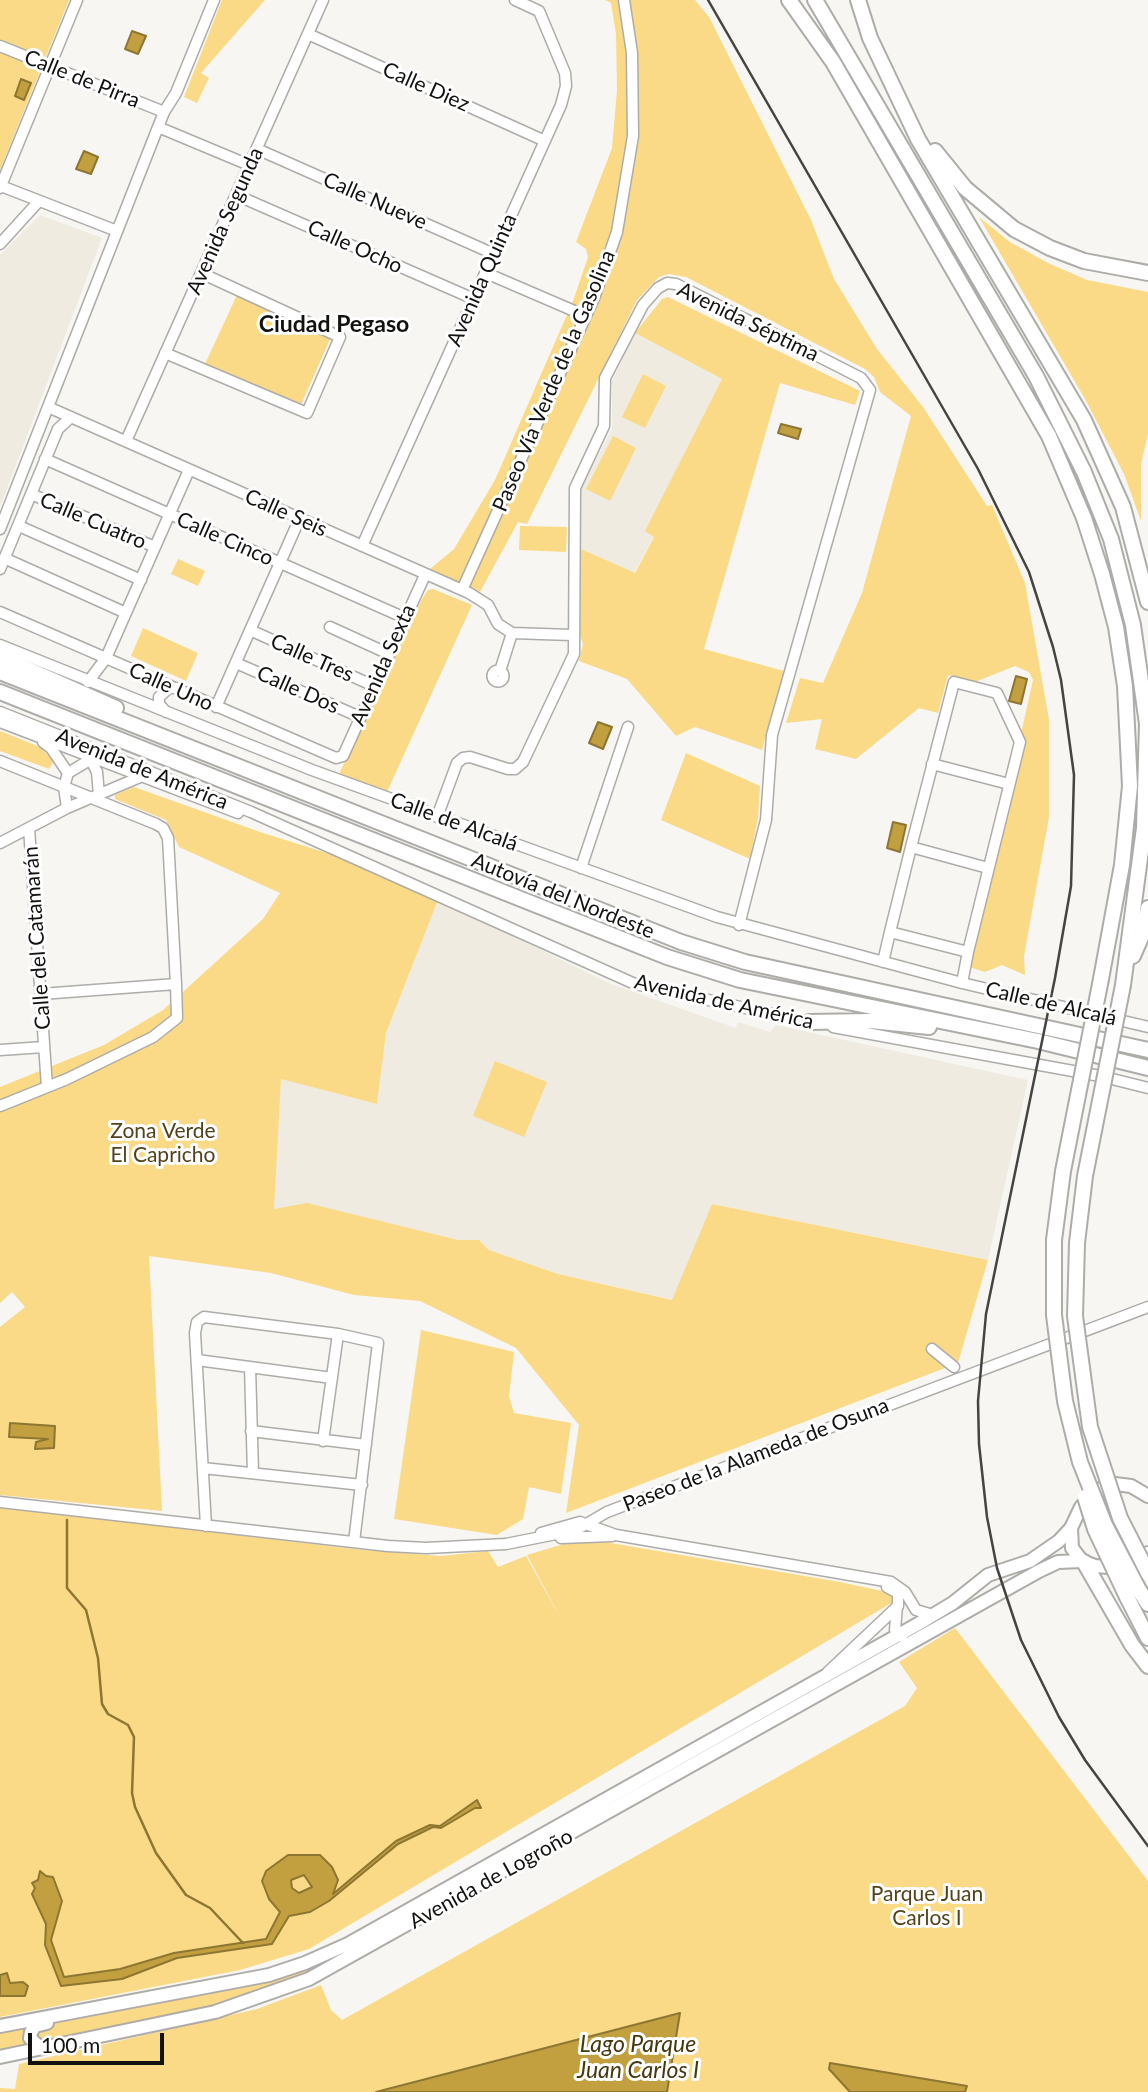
<!DOCTYPE html>
<html>
<head>
<meta charset="utf-8">
<style>
	body { margin:0 }
	#map { position:relative; width:1148px; height:2092px; overflow:hidden; background:#f8f6f2; font-family:Lato,sans-serif }
	canvas { display:block }
	.scale { position:absolute; left:28px; top:2033px; width:136px; height:32px; box-sizing:border-box; border:4px solid #121210; border-top:0; padding-left:9px; font-size:21px; line-height:24px; white-space:nowrap; color:#121210; -webkit-text-stroke:5px #fff; paint-order:stroke }
</style>
</head>
<body>
<div id="map">
<canvas width="1148" height="2092"></canvas>
<div class="scale">100 m</div>
</div>
<script>
const c = document.querySelector('canvas').getContext('2d');
c.lineJoin = 'round';
function fill(path, color) { c.fillStyle = color; c.fill(path, 'evenodd'); }
const toPath = rows => new Path2D(rows.map(r => 'M' + r).join(''));
function trace(path, color, width, dash) { c.strokeStyle = color; c.lineWidth = width; c.lineCap = dash ? 'butt' : 'round'; c.setLineDash(dash || []); c.stroke(path); }
function label(font, color, halo, rows, align = 'center') {
  c.font = font + ' Lato,sans-serif'; c.lineWidth = 6; c.setLineDash([]); c.textBaseline = 'middle'; c.strokeStyle = halo; c.fillStyle = color; for (const [text, x, y, turn = 0] of rows) {
    c.save(); c.translate(x, y); c.rotate((+turn || 0) * Math.PI / 180); c.textAlign = isNaN(turn) ? turn : align; if (halo) c.strokeText(text, 0, 0); c.fillText(text, 0, 0); c.restore();
  }
}
fill(toPath([
	[40,215,102,238,0,507,0,255],
	[635,333,722,379,646,531,654,536,634,573,581,549,580,490,612,429,612,381],
	[438,900,611,984,736,1028,738,1022,770,1032,776,1025,1028,1080,988,1260,712,1204,673,1300,558,1274,489,1250,478,1240,458,1240,273,1209,281,1079,377,1104,386,1033]
]), '#efebe0');
fill(toPath([
	[0,0,69,0,0,170],
	[222,0,265,0,201,73,209,78,197,103,184,97],
	[605,0,695,0,709,17,811,220,834,279,877,349,923,407,987,506,992,505,1025,583,1049,720,1049,817,1024,956,1025,975,1002,965,985,972,969,967,1033,680,1029,672,1015,666,975,682,948,675,938,713,919,708,856,759,815,749,822,719,786,723,800,678,823,683,862,593,911,416,880,392,874,377,865,369,686,277,669,274,659,277,637,300,527,524,518,522,480,592,429,570,454,549,495,480,573,301,588,257,586,249,576,242,612,148,617,90,616,34,611,3],
	[979,217,1010,242,1048,263,1087,280,1148,292,1148,434,1141,464,1141,521,1124,474,1085,399],
	[237,295,331,337,300,407,205,364],
	[668,297,860,391,855,405,780,383,704,649,784,671,762,750,695,727,676,736,627,679,579,661,583,644,579,633,581,549,635,573,654,537,645,531,722,379,635,333,662,299],
	[643,374,666,386,645,428,622,417],
	[613,436,636,448,610,501,586,489],
	[520,526,567,527,566,552,519,550],
	[178,559,205,571,198,586,171,574],
	[433,589,472,605,387,792,339,774,422,599,428,590],
	[143,628,198,653,186,681,131,656],
	[0,731,40,747,54,761,49,769,0,751],
	[686,753,760,786,758,818,750,859,661,820],
	[134,787,263,833,349,860,438,900,386,1033,377,1104,281,1079,274,1209,307,1203,458,1240,479,1240,489,1250,558,1274,672,1300,712,1204,988,1260,958,1363,566,1513,579,1425,516,1348,420,1301,354,1295,271,1273,149,1256,162,1511,0,1495,0,1327,25,1307,12,1292,0,1303,0,1087,104,1045,163,1010,263,919,280,893,179,847,166,820,115,799,115,795],
	[495,1061,547,1082,524,1137,473,1116],
	[421,1330,514,1352,509,1396,514,1413,571,1423,561,1494,529,1487,523,1519,497,1535,394,1519],
	[0,1507,363,1550,441,1556,488,1551,498,1567,526,1556,562,1621,527,1555,567,1543,605,1542,840,1582,892,1593,895,1597,893,1602,309,1949,240,1970,0,2017],
	[955,1628,1148,1881,1148,2092,0,2092,0,2088,15,2089,19,2064,257,2009,321,1985,331,2010,342,2020,905,1706,917,1688,899,1662],
	[897,1642,307,1975,214,2007,42,2042,36,2036,37,2031,43,2026,91,2016,102,2011,271,1979],
	[26,2026,24,2036,28,2046,0,2052,0,2032]
]), '#fada86');
const water = toPath([
	[132,31,146,36,138,54,125,49,132,31],
	[21,79,31,83,24,100,15,96,21,79],
	[84,151,98,157,91,174,76,169,84,151],
	[781,424,801,429,798,439,778,433,781,424],
	[1016,676,1027,679,1021,704,1009,701,1016,676],
	[598,722,612,727,603,749,589,743,598,722],
	[893,822,906,825,900,852,887,848,893,822],
	[10,1423,55,1426,54,1448,35,1449,36,1442,48,1439,9,1437,10,1423],
	[477,1800,481,1808,475,1808,441,1828,433,1827,398,1844,329,1901,310,1912,289,1916,272,1944,177,1958,122,1979,61,1986,45,1945,46,1924,32,1894,35,1888,32,1883,38,1880,40,1871,46,1876,53,1877,62,1901,51,1940,64,1977,120,1969,174,1953,266,1939,280,1912,269,1899,262,1881,266,1871,288,1855,320,1855,332,1867,338,1880,333,1894,396,1841,430,1825,440,1826,477,1800],
	[304,1875,312,1887,299,1893,292,1888,291,1880,304,1875],
	[7,1973,10,1983,23,1982,28,1986,25,1996,0,1996,0,1975,7,1973],
	[680,2013,667,2092,376,2092,680,2013],
	[830,2063,967,2086,965,2092,850,2092,829,2069,830,2063]
]);
fill(water, '#c2a040');
trace(water, '#8d7532', 2);
trace(toPath([
	[67,1520,67,1588,86,1610,98,1658,102,1704,108,1714,128,1725,134,1737,132,1793,135,1807,156,1853,186,1895,210,1908,243,1943]
]), '#8d7532', 2.5);
const minor = toPath([
	[308,34,545,141],
	[0,46,164,112],
	[158,127,249,165],
	[257,149,494,254],
	[1,186,117,231],
	[0,188,77,0],
	[236,195,474,299],
	[0,244,39,201],
	[486,273,586,316],
	[165,353,307,413,340,337,201,273],
	[48,407,469,593,488,605,498,624,512,633,572,635],
	[126,441,323,0],
	[45,459,405,618],
	[31,494,155,547],
	[19,526,141,580],
	[0,529,164,112,176,93,214,0],
	[362,546,561,105,566,86,565,73,539,11,515,0],
	[4,558,126,613],
	[0,569,58,429,71,417],
	[462,590,594,298,617,232,633,136,632,53,624,0],
	[0,612,336,758,343,756,425,575],
	[330,627,389,654],
	[250,630,374,686],
	[0,645,312,770,717,917,962,983,1148,1027],
	[236,663,360,717],
	'492.5 676a5.5 5.5 0 1 1 11 0a5.5 5.5 0 1 1-11 0Z',
	[500,671,512,633],
	[88,682,106,658,189,470],
	[216,707,299,520],
	[0,712,251,812,635,984,814,1023],
	[166,712,159,704,159,697,169,688,176,688],
	[0,722,238,813],
	[43,742,51,748,68,773],
	[89,756,97,772,99,795],
	[0,761,156,824,163,828,168,838,176,984,41,994],
	[932,764,1009,784],
	[67,808,64,787,68,773,93,758],
	[437,817,457,763,463,758,470,757,508,769,515,769,523,762,574,654,575,488,604,426,605,378,643,305,658,288,667,283,676,284,861,378,870,390,772,735,766,820,739,925],
	[29,828,47,1087],
	[0,843,67,808,140,777],
	[911,847,988,868],
	[581,868,628,727],
	[883,962,890,932,911,847,954,682,997,693,1020,742,968,952,890,932],
	[962,983,968,952],
	[833,1027,1100,1076,1148,1088],
	[0,1050,44,1047],
	[0,1106,67,1079,153,1037,177,1018,176,984],
	[932,1349,954,1367],
	[197,1360,332,1378],
	[250,1367,253,1473],
	[251,1431,366,1445],
	[323,1441,338,1334],
	[203,1468,362,1485],
	[0,1502,388,1546,426,1548,506,1544,576,1530,607,1512,1148,1307],
	[206,1526,195,1333,197,1322,204,1317,338,1334,378,1343,354,1542],
	[541,1533,580,1522,616,1535,891,1582,905,1592,916,1610,933,1615],
	[561,1538,612,1536],
	[897,1606,895,1630,902,1637],
	[828,1672,898,1606,898,1593,887,1587]
]);
const major = toPath([
	[1148,1496,1131,1486,1115,1484,1101,1489,1081,1507,1071,1528,1072,1548,1082,1561,1095,1566,1122,1568,1135,1564,1148,1553],
	[0,2026,269,1975,305,1963,348,1944,918,1624,953,1603,988,1575,1030,1561,1059,1541,1071,1528],
	[40,2048,30,2038,31,2032,35,2026,47,2023],
	[0,2057,215,2012,309,1979,1039,1571,1058,1562,1082,1561]
]);
const highway = toPath([
	[789,0,833,62,1049,436,1084,518,1102,574,1116,627,1125,686,1130,786,1122,865,1101,979],
	[815,0,1036,376,1084,472,1111,539,1133,625,1147,724,1144,828,1123,985],
	[858,0,870,38,918,139,1084,420,1123,507,1148,602],
	[935,151,965,188,1014,229,1050,248,1084,261,1148,273],
	[0,657,116,708],
	[0,672,681,942,745,962,1148,1050],
	[0,692,667,957,740,980,1038,1041,1148,1068],
	[1133,956,1143,933,1148,908],
	[809,1022,871,1021,929,1027],
	[1084,1562,1132,1645,1148,1666],
	[1139,1590,1148,1604],
	[1127,1597,1148,1638]
]);
trace(minor, '#aeaca9', 13);
trace(major, '#aeaca9', 16);
trace(highway, '#aeaca9', 18);
trace(minor, '#fff', 10);
trace(major, '#fff', 12);
trace(highway, '#fff', 14);
trace(toPath([
	[708,0,978,469,1029,572,1053,647,1061,680,1074,775,1071,886,1055,978,986,1314,978,1401,979,1444,987,1517,997,1568,1021,1640,1059,1717,1085,1760,1148,1846]
]), '#444441', 2.5);
const highwayBridge = toPath([
	[1101,979,1063,1171,1054,1240,1054,1315,1065,1401,1080,1462,1105,1525,1139,1590],
	[1123,985,1085,1176,1077,1243,1075,1316,1090,1427,1120,1518,1148,1573],
	[1085,1497,1095,1529,1127,1597]
]);
trace(highwayBridge, '#aeaca9', 18, []);
trace(highwayBridge, '#fff', 14);
label('21px', '#121210', '#fff', [
	["Calle de Pirra",82,79,22],
	["Calle Diez",426,87,24],
	["Calle Nueve",375,201,24],
	["Avenida Segunda",225,221,-66],
	["Calle Ocho",355,247,24],
	["Avenida Quinta",482,280,-66],
	["Avenida Séptima",748,322,26],
	["Paseo Vía Verde de la Gasolina",554,381,-67],
	["Calle Seis",286,513,24],
	["Calle Cuatro",93,521,23],
	["Calle Cinco",225,539,24],
	["Calle Tres",312,658,24],
	["Avenida Sexta",383,665,-66],
	["Calle Uno",171,687,24],
	["Calle Dos",298,690,24],
	["Avenida de América",142,769,22],
	["Calle de Alcalá",454,822,20],
	["Autovía del Nordeste",563,896,22],
	["Calle del Catamarán",37,938,-94],
	["Avenida de América",724,1002,13],
	["Calle de Alcalá",1051,1004,13],
	["Paseo de la Alameda de Osuna",756,1455,-21],
	["Avenida de Logroño",491,1879,-29]
]);
label('21px', '#52431b', '#fff', [
	["Zona Verde",163,1131],
	["El Capricho",163,1155],
	["Parque Juan",927,1894],
	["Carlos I",927,1918]
]);
label('bold 23px', '#121210', '#fff', [
	["Ciudad Pegaso",334,325]
]);
label('italic 23px', '#46380f', '#fff', [
	["Lago Parque",638,2045],
	["Juan Carlos I",638,2071]
]);
</script>
</body>
</html>
